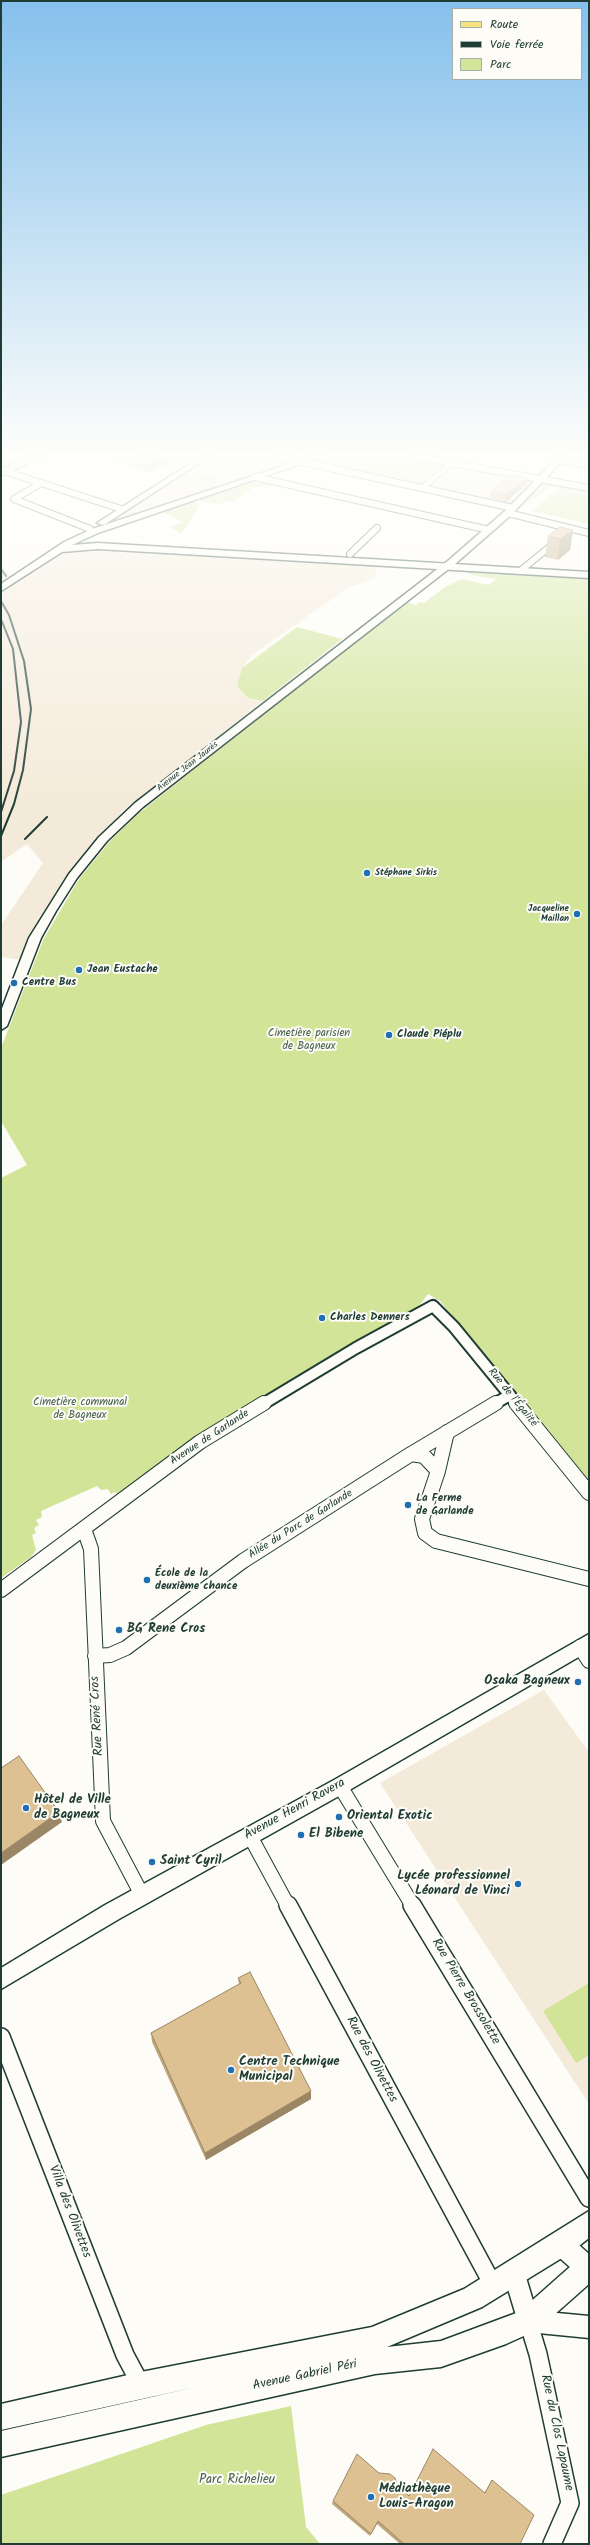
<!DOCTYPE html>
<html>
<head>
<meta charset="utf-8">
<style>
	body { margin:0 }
	#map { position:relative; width:590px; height:2545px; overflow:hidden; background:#fdfcf7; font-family:Kalam,sans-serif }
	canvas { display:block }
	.frame { position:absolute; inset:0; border:2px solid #1f3d34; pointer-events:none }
	.legend { position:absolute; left:452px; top:8px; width:130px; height:72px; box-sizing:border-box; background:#fdfcf7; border:1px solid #a4b0a9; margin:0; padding:5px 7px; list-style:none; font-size:12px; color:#1f3d34 }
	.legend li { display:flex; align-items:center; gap:8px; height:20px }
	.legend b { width:20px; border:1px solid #a4b0a9 }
</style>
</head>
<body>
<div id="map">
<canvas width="590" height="2545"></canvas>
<div class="frame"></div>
<ul class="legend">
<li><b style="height:5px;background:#f5e382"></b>Route</li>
<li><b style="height:5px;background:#1f3d34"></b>Voie ferrée</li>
<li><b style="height:11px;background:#d1e498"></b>Parc</li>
</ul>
</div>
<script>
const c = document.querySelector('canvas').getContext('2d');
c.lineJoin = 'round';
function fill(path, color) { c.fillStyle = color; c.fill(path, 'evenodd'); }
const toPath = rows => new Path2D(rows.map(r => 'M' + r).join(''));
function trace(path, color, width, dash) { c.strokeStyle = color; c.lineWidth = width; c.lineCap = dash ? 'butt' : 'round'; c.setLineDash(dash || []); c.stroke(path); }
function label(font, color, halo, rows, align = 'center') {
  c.font = font + ' Kalam,sans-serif'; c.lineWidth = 4; c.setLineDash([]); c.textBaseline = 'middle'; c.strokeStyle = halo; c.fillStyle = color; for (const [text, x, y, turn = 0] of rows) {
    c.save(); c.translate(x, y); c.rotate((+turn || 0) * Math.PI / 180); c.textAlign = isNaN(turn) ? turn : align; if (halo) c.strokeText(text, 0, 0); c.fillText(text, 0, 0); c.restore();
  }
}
fill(toPath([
	[212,456,263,456,281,460,284,463,124,517,119,516],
	[454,466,532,481,534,482,511,504,429,487,428,485,450,467],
	[74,549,377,566,375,578,348,588,252,655,242,668,237,686,248,698,263,701,121,813,90,848,23,960,1,957,1,925,43,863,27,844,1,862,1,562,14,583,60,552],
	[544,1690,589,1752,589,2104,380,1783]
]), '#f4ead9');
fill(toPath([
	[330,456,404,456,446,466,424,485,419,485,389,477,316,462],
	[190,472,216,478,219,478,206,487,178,481],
	[253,482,273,484,269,487,254,487,232,502,226,501,219,504,198,500],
	[544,484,589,491,589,494,550,487,521,508],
	[558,489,589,496,589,524,532,511],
	[194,501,200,506,182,532,174,534,180,532,170,527,183,522,163,512],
	[460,570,589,577,589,1482,440,1301,428,1294,418,1307,192,1442,118,1495,115,1492,111,1494,108,1489,101,1490,97,1486,41,1511,42,1517,36,1520,39,1525,34,1528,36,1533,32,1535,36,1550,31,1557,1,1578,1,1178,27,1165,1,1121,1,1048,43,940,79,879,110,841,138,814,405,602,416,605,419,602,424,603,445,587,462,579,489,585,496,579,476,576],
	[297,627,342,639,263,701,248,698,237,686,242,668],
	[589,1983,589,2055,576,2063,543,2011],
	[291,2406,306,2527,320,2544,1,2544,1,2495,206,2425]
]), '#d1e498');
const pedestrian = toPath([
	[422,488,451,464]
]);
const minorFar3 = toPath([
	[275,456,513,508],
	[414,456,589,488],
	[560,460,589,465],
	[4,471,121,509],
	[255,477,489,530],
	[41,483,14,499,90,529],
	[508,513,589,533],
	[350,554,377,528],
	[520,571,557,541]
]);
const minorFar2 = toPath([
	[263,1404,356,1348,433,1306,454,1327,517,1404],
	[494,1404,510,1395]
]);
const minorFar1 = toPath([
	[516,1403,589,1493],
	[411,1454,424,1456,438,1471,422,1519,425,1533,436,1541,589,1579],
	[438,1471,447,1432],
	[84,1529,91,1549,103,1821,142,1895],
	[1,1590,200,1442,264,1403],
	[580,1647,589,1661],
	[95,1656,110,1655,126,1648,243,1561,411,1454,496,1403],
	[340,1786,413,1906],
	[250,1836,288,1906]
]);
const minor = toPath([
	[288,1905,493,2285],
	[412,1905,589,2198],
	[1,2037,125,2355,141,2385],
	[528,2321,538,2354,570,2503,552,2544]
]);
const tertiary = toPath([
	[202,456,210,456,104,525,97,523,202,456],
	[559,456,567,456,511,515,455,564,143,807,107,841,77,878,56,911,41,938,7,1026,1,1030,1,1011,29,938,69,874,99,837,135,803,449,560,505,511,559,456],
	[589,1634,589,1651,346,1792,119,1919,1,1989,1,1968,105,1905,334,1780,589,1634],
	[561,2233,569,2236,589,2254,589,2280,581,2277,553,2252,550,2244,553,2236,561,2233],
	[514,2261,522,2264,536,2311,589,2316,589,2338,528,2332,520,2329,503,2272,506,2264,514,2261]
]);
const secondary = toPath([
	[313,456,324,456,98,533,72,545,98,543,589,572,589,578,98,549,62,552,1,591,1,584,64,542,92,529,313,456],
	[589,2211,589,2238,570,2253,482,2307,387,2347,441,2341,519,2312,580,2258,589,2254,589,2284,537,2330,506,2344,441,2367,375,2374,1,2457,1,2431,196,2387,1,2430,1,2404,141,2372,372,2327,464,2289,589,2211]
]);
const primary = toPath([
	[32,456,44,456,1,476,1,469,32,456]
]);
trace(pedestrian, '#1f3d34', 6);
trace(minorFar3, '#1f3d34', 8);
trace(minorFar2, '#1f3d34', 14);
trace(minorFar1, '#1f3d34', 16);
trace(minor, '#1f3d34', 20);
trace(tertiary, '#1f3d34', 3);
trace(secondary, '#1f3d34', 3);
trace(primary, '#1f3d34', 3);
trace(pedestrian, '#fdfcf7', 4.5);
trace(minorFar3, '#fdfcf7', 6);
trace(minorFar2, '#fdfcf7', 10);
trace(minorFar1, '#fdfcf7', 14);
trace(minor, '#fdfcf7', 17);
fill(tertiary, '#fdfcf7');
fill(secondary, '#fdfcf7');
fill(primary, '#f5e382');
trace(toPath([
	[1,569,6,576],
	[1,601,9,615,24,661,31,709,23,770,14,804,1,836],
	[1,619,13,649,21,722,14,771,1,812],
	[25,839,47,817]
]), '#1f3d34', 2);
fill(toPath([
	[105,456,187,456,148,472],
	[527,478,527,484,506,502,490,498,491,492],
	[573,530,570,550,558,560,545,557,548,536],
	[238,1978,311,2091,311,2099,206,2160,152,2042,151,2033,239,1985],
	[379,2473,409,2496,485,2492,492,2480,520,2544,400,2544,377,2524,370,2536,332,2504,333,2501]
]), '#bfa67e');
fill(toPath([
	[155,456,187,456,148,472,148,458],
	[527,478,527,484,506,502,506,495],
	[573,530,570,550,558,560,560,539],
	[59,1812,62,1822,1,1865,1,1853],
	[311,2091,311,2099,206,2160,205,2153]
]), '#9b8766');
const building = toPath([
	[140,456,155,456,148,458,140,456],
	[510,474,527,478,506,495,491,492,510,474],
	[560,527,573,530,560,539,548,536,560,527],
	[19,1756,59,1812,1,1853,1,1768,19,1756],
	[250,1972,311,2091,205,2153,151,2033,241,1983,238,1978,250,1972],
	[433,2449,485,2493,492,2480,534,2515,520,2544,404,2544,378,2521,371,2534,333,2501,357,2454,379,2473,390,2474,395,2478,398,2486,409,2496,433,2449]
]);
fill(building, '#dec192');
trace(building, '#9b8766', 1);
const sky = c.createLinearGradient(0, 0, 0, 812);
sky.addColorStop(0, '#85c0ec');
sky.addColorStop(0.56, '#fefefb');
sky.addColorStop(1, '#fefefb00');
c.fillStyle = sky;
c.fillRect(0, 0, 590, 812);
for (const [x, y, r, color] of [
	[367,873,4,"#1f6fb2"],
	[577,914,4,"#1f6fb2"],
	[79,970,4,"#1f6fb2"],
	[14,983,4,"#1f6fb2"],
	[389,1035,4,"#1f6fb2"],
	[322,1318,4,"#1f6fb2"],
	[408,1505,4,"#1f6fb2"],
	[147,1580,4,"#1f6fb2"],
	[119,1630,4,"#1f6fb2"],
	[578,1682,4,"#1f6fb2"],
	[26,1808,4,"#1f6fb2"],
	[339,1817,4,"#1f6fb2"],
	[301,1835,4,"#1f6fb2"],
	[152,1862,4,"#1f6fb2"],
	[518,1884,4,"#1f6fb2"],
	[231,2070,4,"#1f6fb2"],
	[371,2497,4,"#1f6fb2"]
]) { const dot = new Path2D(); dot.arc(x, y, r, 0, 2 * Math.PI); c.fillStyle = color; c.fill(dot); trace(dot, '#fdfcf7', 1.5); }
label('9px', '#1f3d34', '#fdfcf7', [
	["Avenue Jean Jaurès",188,767,-38]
]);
label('bold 9px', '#1f3d34', '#fdfcf7', [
	["Stéphane Sirkis",375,873],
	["Jacqueline",569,909,"right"],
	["Maillan",569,919,"right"]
], 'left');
label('bold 11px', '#1f3d34', '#fdfcf7', [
	["Jean Eustache",87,970],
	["Centre Bus",22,983],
	["Claude Piéplu",397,1035],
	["Charles Denners",330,1318],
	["La Ferme",416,1499],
	["de Garlande",416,1512],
	["École de la",155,1574],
	["deuxième chance",155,1587]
], 'left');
label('11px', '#435e48', '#fdfcf7', [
	["Cimetière parisien",309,1034],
	["de Bagneux",309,1047],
	["Cimetière communal",80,1403],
	["de Bagneux",80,1416]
]);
label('11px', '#1f3d34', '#fdfcf7', [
	["Rue de l'Égalité",512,1398,51],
	["Avenue de Garlande",210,1438,-33],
	["Allée du Parc de Garlande",301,1525,-32]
]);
label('bold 13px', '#1f3d34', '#fdfcf7', [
	["BG Rene Cros",127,1630],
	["Osaka Bagneux",570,1682,"right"],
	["Hôtel de Ville",34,1801],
	["de Bagneux",34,1816],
	["Oriental Exotic",347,1817],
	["El Bibene",309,1835],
	["Saint Cyril",160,1862],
	["Lycée professionnel",510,1877,"right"],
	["Léonard de Vinci",510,1892,"right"],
	["Centre Technique",239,2063],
	["Municipal",239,2078],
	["Médiathèque",379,2490],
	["Louis-Aragon",379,2505]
], 'left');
label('13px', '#1f3d34', '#fdfcf7', [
	["Rue René Cros",98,1716,-93],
	["Avenue Henri Ravera",295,1810,-29],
	["Rue Pierre Brossolette",465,1992,59],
	["Rue des Olivettes",371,2060,62],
	["Villa des Olivettes",69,2212,69],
	["Avenue Gabriel Péri",305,2376,-12],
	["Rue du Clos Lapaume",556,2433,78]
]);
label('13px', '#435e48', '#fdfcf7', [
	["Parc Richelieu",237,2481]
]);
</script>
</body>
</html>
